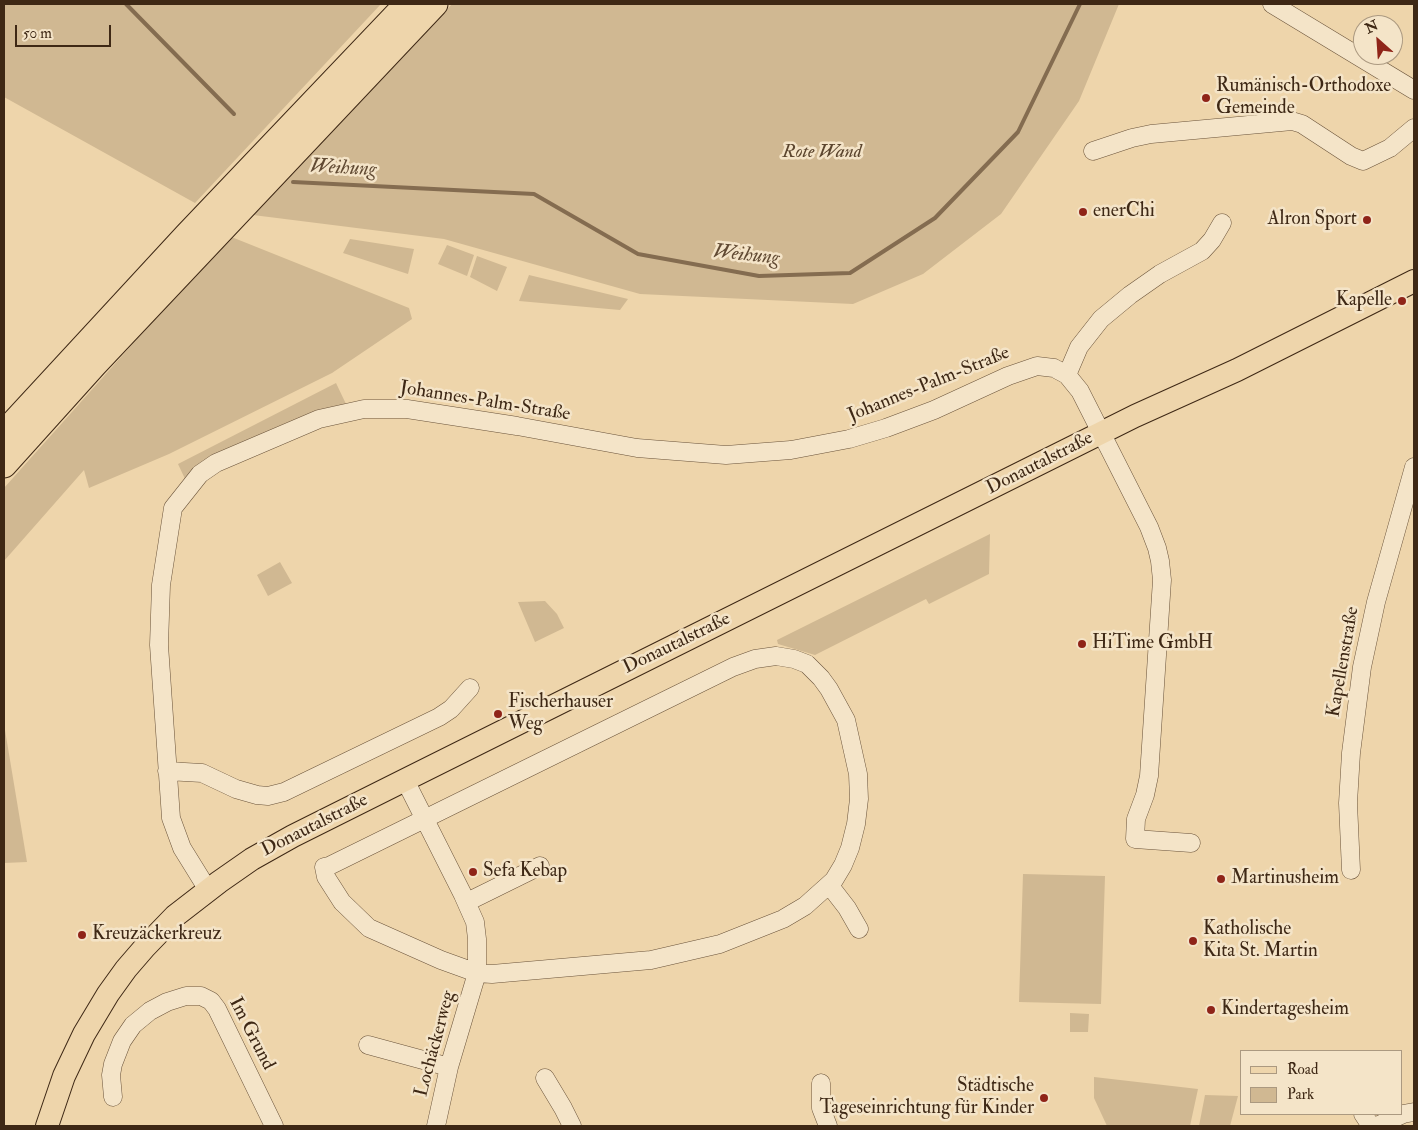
<!DOCTYPE html>
<html>
<head>
<meta charset="utf-8">
<style>
	body { margin:0 }
	#map { position:relative; width:1418px; height:1130px; overflow:hidden; background:#eed5ab; font-family:"IM FELL Double Pica",serif }
	canvas { display:block }
	.frame { position:absolute; inset:0; border:5px solid #3e2815; pointer-events:none }
	.legend { position:absolute; left:1240px; top:1050px; width:162px; height:65px; box-sizing:border-box; background:#f4e4c8; border:1px solid #ab9980; margin:0; padding:6px 9px; list-style:none; font-size:15px; color:#3e2815 }
	.legend li { display:flex; align-items:center; gap:10px; height:25px }
	.legend b { width:25px; border:1px solid #ab9980 }
	.north { position:absolute; left:1353px; top:15px; width:50px; height:50px; box-sizing:border-box; background:#f4e4c8; border:1px solid #ab9980; border-radius:50%; rotate:334deg; font-size:14px; font-weight:700; line-height:20px; text-align:center; color:#3e2815 }
	.north::after { content:''; display:block; margin:auto; width:18px; height:22px; background:#8f2418; clip-path:polygon(50% 0,100% 100%,50% 72%,0 100%) }
	.scale { position:absolute; left:15px; top:25px; width:96px; height:22px; box-sizing:border-box; border:2px solid #3e2815; border-top:0; padding-left:6px; font-size:15px; line-height:18px; white-space:nowrap; color:#3e2815; -webkit-text-stroke:4px #f4e4c8; paint-order:stroke }
</style>
</head>
<body>
<div id="map">
<canvas width="1418" height="1130"></canvas>
<div class="frame"></div>
<ul class="legend">
<li><b style="height:6px;background:#eed5ab"></b>Road</li>
<li><b style="height:14px;background:#d0b892"></b>Park</li>
</ul>
<div class="north">N</div>
<div class="scale">50 m</div>
</div>
<script>
const c = document.querySelector('canvas').getContext('2d');
c.lineJoin = 'round';
function fill(path, color) { c.fillStyle = color; c.fill(path, 'evenodd'); }
const toPath = rows => new Path2D(rows.map(r => 'M' + r).join(''));
function trace(path, color, width, dash) { c.strokeStyle = color; c.lineWidth = width; c.lineCap = dash ? 'butt' : 'round'; c.setLineDash(dash || []); c.stroke(path); }
function label(font, color, halo, rows, align = 'center') {
  c.font = font + ' "IM FELL Double Pica",serif'; c.lineWidth = 5; c.setLineDash([]); c.textBaseline = 'middle'; c.strokeStyle = halo; c.fillStyle = color; for (const [text, x, y, turn = 0] of rows) {
    c.save(); c.translate(x, y); c.rotate((+turn || 0) * Math.PI / 180); c.textAlign = isNaN(turn) ? turn : align; if (halo) c.strokeText(text, 0, 0); c.fillText(text, 0, 0); c.restore();
  }
}
fill(toPath([
	[4,4,381,4,195,203,4,97],
	[452,4,1119,4,1079,101,1001,214,923,274,853,304,640,294,444,239,253,215],
	[229,236,409,308,412,319,332,373,169,454,89,488,84,470,4,561,4,488],
	[350,239,414,249,408,274,343,253],
	[447,245,474,255,467,276,438,264],
	[477,256,507,267,497,291,470,277],
	[529,275,628,299,620,310,519,301],
	[336,383,346,404,286,423,238,445,186,481,178,464],
	[990,534,989,574,929,604,926,599,815,655,778,644,777,640],
	[280,562,292,583,268,596,257,575],
	[545,601,557,614,564,628,535,642,518,602],
	[4,724,27,862,4,863],
	[1023,874,1105,876,1101,1004,1019,1002],
	[1070,1013,1089,1014,1088,1032,1070,1032],
	[1094,1077,1198,1089,1190,1126,1107,1126,1094,1098],
	[1205,1095,1238,1096,1230,1126,1199,1126]
]), '#d0b892');
trace(toPath([
	[126,4,234,114],
	[293,182,534,194,638,254,759,276,850,273,935,218,1018,132,1080,4]
]), '#846c50', 4);
const minor = toPath([
	[1272,4,1414,90],
	[1093,151,1132,138,1151,134,1292,121,1302,124,1351,156,1363,161,1390,148,1414,128],
	[1067,375,1079,347,1101,319,1130,295,1160,274,1202,251,1212,240,1222,223],
	[776,656,794,659,807,664,821,678,829,689,846,720,858,774,859,799,856,824,850,848,843,865,834,880,805,906,783,919,720,944,651,960,492,974,477,973,441,960,369,928,342,902,326,877,324,867,329,866,733,667,755,659,776,656],
	[167,771,202,773,236,789,257,795,268,796,284,792,439,717,451,709,470,688],
	[405,780,463,895,475,922,477,939,477,973,449,1067,436,1126],
	[1351,870,1348,803,1351,753,1362,667,1376,602,1414,467],
	[830,886,847,908,859,929],
	[208,890,182,848,171,818,159,645,161,585,173,508,200,474,216,463,319,419,364,409,407,409,517,426,637,448,726,455,791,450,849,439,886,428,934,410,1008,376,1037,366,1054,368,1067,375,1080,391,1149,527,1157,548,1160,561,1162,580,1149,776,1145,795,1136,819,1135,839,1191,843],
	[467,902,540,866],
	[368,1045,449,1067],
	[545,1078,563,1108,572,1126],
	[821,1083,821,1108,828,1126],
	[113,1097,111,1075,113,1064,122,1041,133,1025,150,1011,167,1002,186,996,201,996,211,1001,217,1009,274,1126],
	[1363,1114,1371,1126],
	[1377,1126,1403,1114,1414,1112]
]);
const major = toPath([
	[47,1126,64,1076,84,1034,108,994,126,969,145,947,175,916,219,882,252,859,293,836,405,780,1135,416,1237,370,1414,281]
]);
const highway = toPath([
	[4,433,187,235,407,4],
	[4,465,95,364,435,4]
]);
trace(minor, '#6a533a', 19);
trace(major, '#3e2815', 24);
trace(highway, '#3e2815', 27);
trace(minor, '#f4e4c8', 18);
trace(major, '#eed5ab', 22);
trace(highway, '#eed5ab', 25);
for (const [x, y, r, color] of [
	[1206,98,5,"#8f2418"],
	[1083,212,5,"#8f2418"],
	[1367,220,5,"#8f2418"],
	[1402,301,5,"#8f2418"],
	[1082,644,5,"#8f2418"],
	[498,714,5,"#8f2418"],
	[473,872,5,"#8f2418"],
	[1221,879,5,"#8f2418"],
	[82,935,5,"#8f2418"],
	[1193,941,5,"#8f2418"],
	[1211,1010,5,"#8f2418"],
	[1044,1098,5,"#8f2418"]
]) { const dot = new Path2D(); dot.arc(x, y, r, 0, 2 * Math.PI); c.fillStyle = color; c.fill(dot); trace(dot, '#f4e4c8', 2); }
label('19px', '#3e2815', '#f4e4c8', [
	["Rumänisch-Orthodoxe",1216,87],
	["Gemeinde",1216,109],
	["enerChi",1093,212],
	["Alron Sport",1357,220,"right"],
	["Kapelle",1392,301,"right"],
	["HiTime GmbH",1092,644],
	["Fischerhauser",508,703],
	["Weg",508,725],
	["Sefa Kebap",483,872],
	["Martinusheim",1231,879],
	["Katholische",1203,930],
	["Kita St. Martin",1203,952],
	["Kreuzäckerkreuz",92,935],
	["Kindertagesheim",1221,1010],
	["Städtische",1034,1087,"right"],
	["Tageseinrichtung für Kinder",1034,1109,"right"]
], 'left');
label('italic 19px', '#5b452e', '#f4e4c8', [
	["Rote Wand",822,153]
]);
label('19px', '#3e2815', '#f4e4c8', [
	["Johannes-Palm-Straße",929,385,-22],
	["Johannes-Palm-Straße",485,402,9],
	["Donautalstraße",1040,464,-27],
	["Donautalstraße",677,644,-26],
	["Kapellenstraße",1344,662,-80],
	["Donautalstraße",315,826,-27],
	["Im Grund",251,1034,63],
	["Lochäckerweg",436,1044,-75]
]);
label('italic 20px', '#614a33', '#f4e4c8', [
	["Weihung",343,169,3],
	["Weihung",746,256,6]
]);
</script>
</body>
</html>
